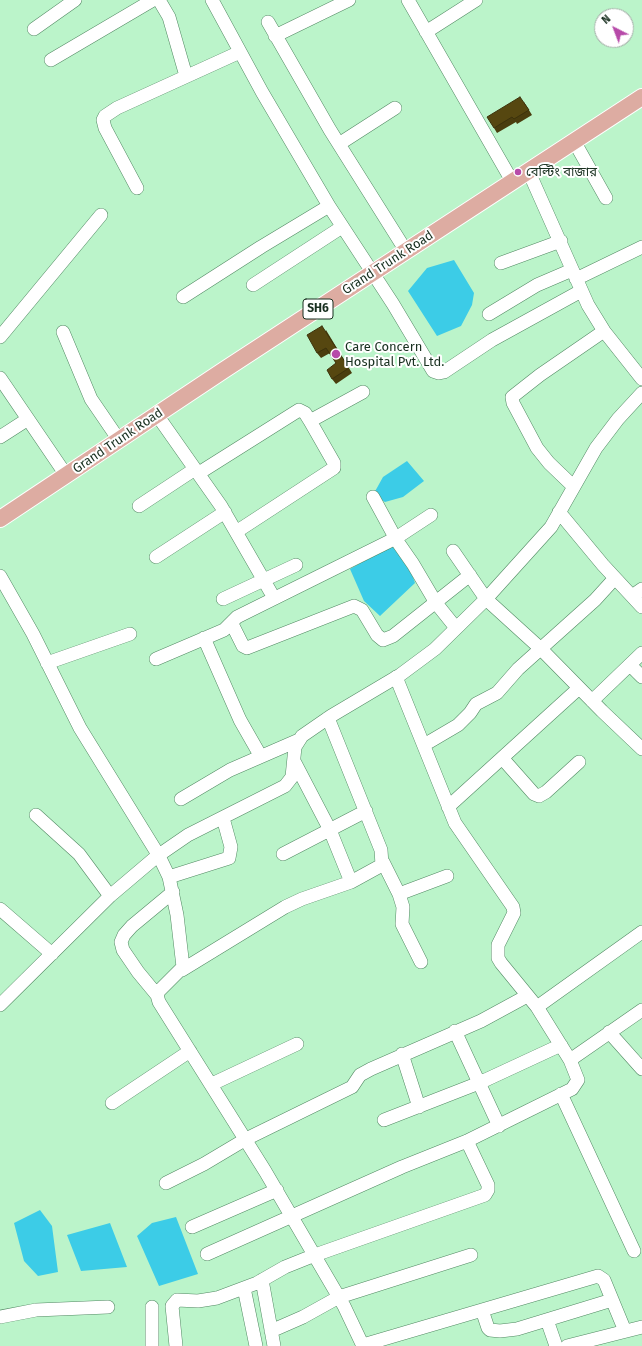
<!DOCTYPE html>
<html>
<head>
<meta charset="utf-8">
<style>
	body { margin:0 }
	#map { position:relative; width:642px; height:1346px; overflow:hidden; background:#bbf4ca; font-family:"Fira Sans",sans-serif }
	canvas { display:block }
	.north { position:absolute; left:594px; top:8px; width:40px; height:40px; box-sizing:border-box; background:#fff; border:1px solid #a3aca6; border-radius:50%; rotate:318deg; font-size:11px; font-weight:700; line-height:16px; text-align:center; color:#193020 }
	.north::after { content:''; display:block; margin:auto; width:14px; height:18px; background:#b74aa9; clip-path:polygon(50% 0,100% 100%,50% 72%,0 100%) }
</style>
</head>
<body>
<div id="map">
<canvas width="642" height="1346"></canvas>
<div class="north">N</div>
</div>
<script>
const c = document.querySelector('canvas').getContext('2d');
c.lineJoin = 'round';
function fill(path, color) { c.fillStyle = color; c.fill(path, 'evenodd'); }
const toPath = rows => new Path2D(rows.map(r => 'M' + r).join(''));
function trace(path, color, width, dash) { c.strokeStyle = color; c.lineWidth = width; c.lineCap = dash ? 'butt' : 'round'; c.setLineDash(dash || []); c.stroke(path); }
function label(font, color, halo, rows, align = 'center') {
  c.font = font + ' "Fira Sans","Noto Sans Bengali",sans-serif'; c.lineWidth = 4; c.setLineDash([]); c.textBaseline = 'middle'; c.strokeStyle = halo; c.fillStyle = color; for (const [text, x, y, turn = 0] of rows) {
    c.save(); c.translate(x, y); c.rotate((+turn || 0) * Math.PI / 180); c.textAlign = isNaN(turn) ? turn : align; if (halo) c.strokeText(text, 0, 0); c.fillText(text, 0, 0); c.restore();
  }
}
fill(toPath([
	[454,260,474,293,472,305,461,326,437,336,408,291,427,268],
	[407,461,424,481,403,497,385,502,373,495,383,477],
	[392,545,412,574,415,583,380,616,364,601,350,569],
	[40,1210,52,1226,58,1272,38,1276,24,1261,14,1223],
	[176,1217,198,1274,159,1286,137,1236,152,1223],
	[110,1223,127,1267,81,1271,67,1235]
]), '#3ccce7');
const minor = toPath([
	[159,0,169,17,186,76],
	[212,0,262,92,329,206,393,304,433,371,439,373,444,372,492,340,581,291],
	[408,0,512,181],
	[268,22,330,130,406,251],
	[34,29,75,0],
	[426,32,476,0],
	[275,36,349,0],
	[51,60,153,0],
	[574,141,606,198],
	[339,144,395,108],
	[528,170,588,305,604,331,642,379],
	[137,188,105,128,103,120,105,116,117,108,240,52],
	[501,263,561,241],
	[576,279,642,247],
	[253,285,342,227],
	[183,297,261,247,329,206],
	[489,314,537,285,572,270],
	[63,332,91,399,119,440],
	[0,337,101,215],
	[0,378,66,475],
	[157,415,221,506,274,598],
	[0,437,28,419],
	[199,473,299,410,305,413,310,421],
	[573,486,549,463,537,448,513,403,512,397,540,375,604,331],
	[373,497,397,541,413,564,436,603,456,628],
	[139,506,195,469],
	[559,512,603,565,642,607],
	[236,532,334,468,334,463,310,421,363,392],
	[453,551,486,599,541,649,602,711,642,749],
	[156,557,225,512],
	[0,576,33,634,80,728,159,856,169,877,177,915,183,967,159,991,157,995,159,1002,265,1171,344,1306,363,1346],
	[632,596,642,589],
	[223,599,296,565],
	[232,624,243,646,247,648,354,606,362,610,377,635,383,640,393,636,470,575],
	[204,638,240,720,260,755],
	[156,659,224,630,237,617,245,613,396,538,431,515],
	[47,663,130,634],
	[630,665,642,677],
	[592,701,642,653],
	[424,745,458,725,470,713,476,704,497,693,518,669,595,600,615,578],
	[503,759,534,794,539,796,546,792,579,762],
	[294,761,330,830,351,882],
	[181,799,230,770,299,740],
	[448,807,579,688],
	[36,815,79,854,110,896],
	[283,854,366,811],
	[383,862,399,894,447,876],
	[169,877,229,858,231,847,223,818],
	[399,894,403,907,402,924,421,962],
	[0,909,52,954],
	[182,970,285,907,302,899,351,882,382,865,381,850,328,718],
	[157,995,138,972,123,950,121,942,124,935,132,926,173,892],
	[0,1005,110,896,156,857,188,835,285,786,292,777,295,747,302,736,331,716,400,675,435,649,486,599,551,527,596,448,618,419,642,393],
	[537,1007,642,932],
	[455,1031,499,1126],
	[609,1032,642,1069],
	[402,1054,419,1107],
	[570,1060,642,1010],
	[212,1084,297,1044],
	[561,1094,634,1251],
	[112,1103,190,1051],
	[384,1120,479,1083,561,1045],
	[166,1183,204,1164,246,1139,352,1087,360,1075,371,1069,481,1021,527,996],
	[192,1227,277,1190],
	[207,1254,402,1167,467,1141,572,1089,578,1080,570,1060,537,1007,501,963,498,958,498,945,514,913,513,907,455,823,396,677],
	[262,1280,274,1346],
	[244,1288,256,1346],
	[482,1310,488,1328,490,1330,500,1331,517,1329,612,1300],
	[0,1317,36,1310,108,1307],
	[547,1320,556,1346],
	[271,1331,303,1317,339,1297,471,1255],
	[363,1345,598,1276,604,1280,625,1331],
	[152,1346,152,1307],
	[176,1346,172,1306,177,1300,198,1301,217,1298,257,1283,285,1267,315,1255,485,1195,488,1190,488,1185,467,1141],
	[567,1346,642,1327]
]);
const major = toPath([
	[0,519,224,370,642,97]
]);
trace(minor, '#528963', 14);
trace(major, '#fff', 18);
trace(minor, '#fff', 13);
trace(major, '#ddaca2', 16);
fill(toPath([
	[524,102,532,115,517,124,516,122,497,133,494,128],
	[326,330,352,373,336,384,332,379,336,363,330,353,321,358,317,353]
]), '#4a3d0e');
const building = toPath([
	[520,97,529,110,514,119,512,117,494,128,487,117,520,97],
	[322,326,349,368,332,379,327,370,336,363,326,348,317,353,307,335,322,326]
]);
fill(building, '#564710');
trace(building, '#3c320b', 1);
for (const [x, y, r, color] of [
	[518,172,4,"#b74aa9"],
	[336,354,5,"#b74aa9"]
]) { const dot = new Path2D(); dot.arc(x, y, r, 0, 2 * Math.PI); c.fillStyle = color; c.fill(dot); trace(dot, '#fff', 1.5); }
for (const [x, y, w] of [
	[318,309,30]
]) { const box = new Path2D(); box.roundRect(x - w / 2, y - 10, w, 20, 3); c.fillStyle = '#fff'; c.fill(box); trace(box, '#193020', 1); }
label('bold 12px', '#193020', null, [
	["SH6",318,309]
]);
label('13px', '#193020', '#fff', [
	["বেল্টিং বাজার",526,172],
	["Care Concern",345,347],
	["Hospital Pvt. Ltd.",345,362]
], 'left');
label('13px', '#193020', '#fff', [
	["Grand Trunk Road",388,263,-33],
	["Grand Trunk Road",118,441,-34]
]);
</script>
</body>
</html>
